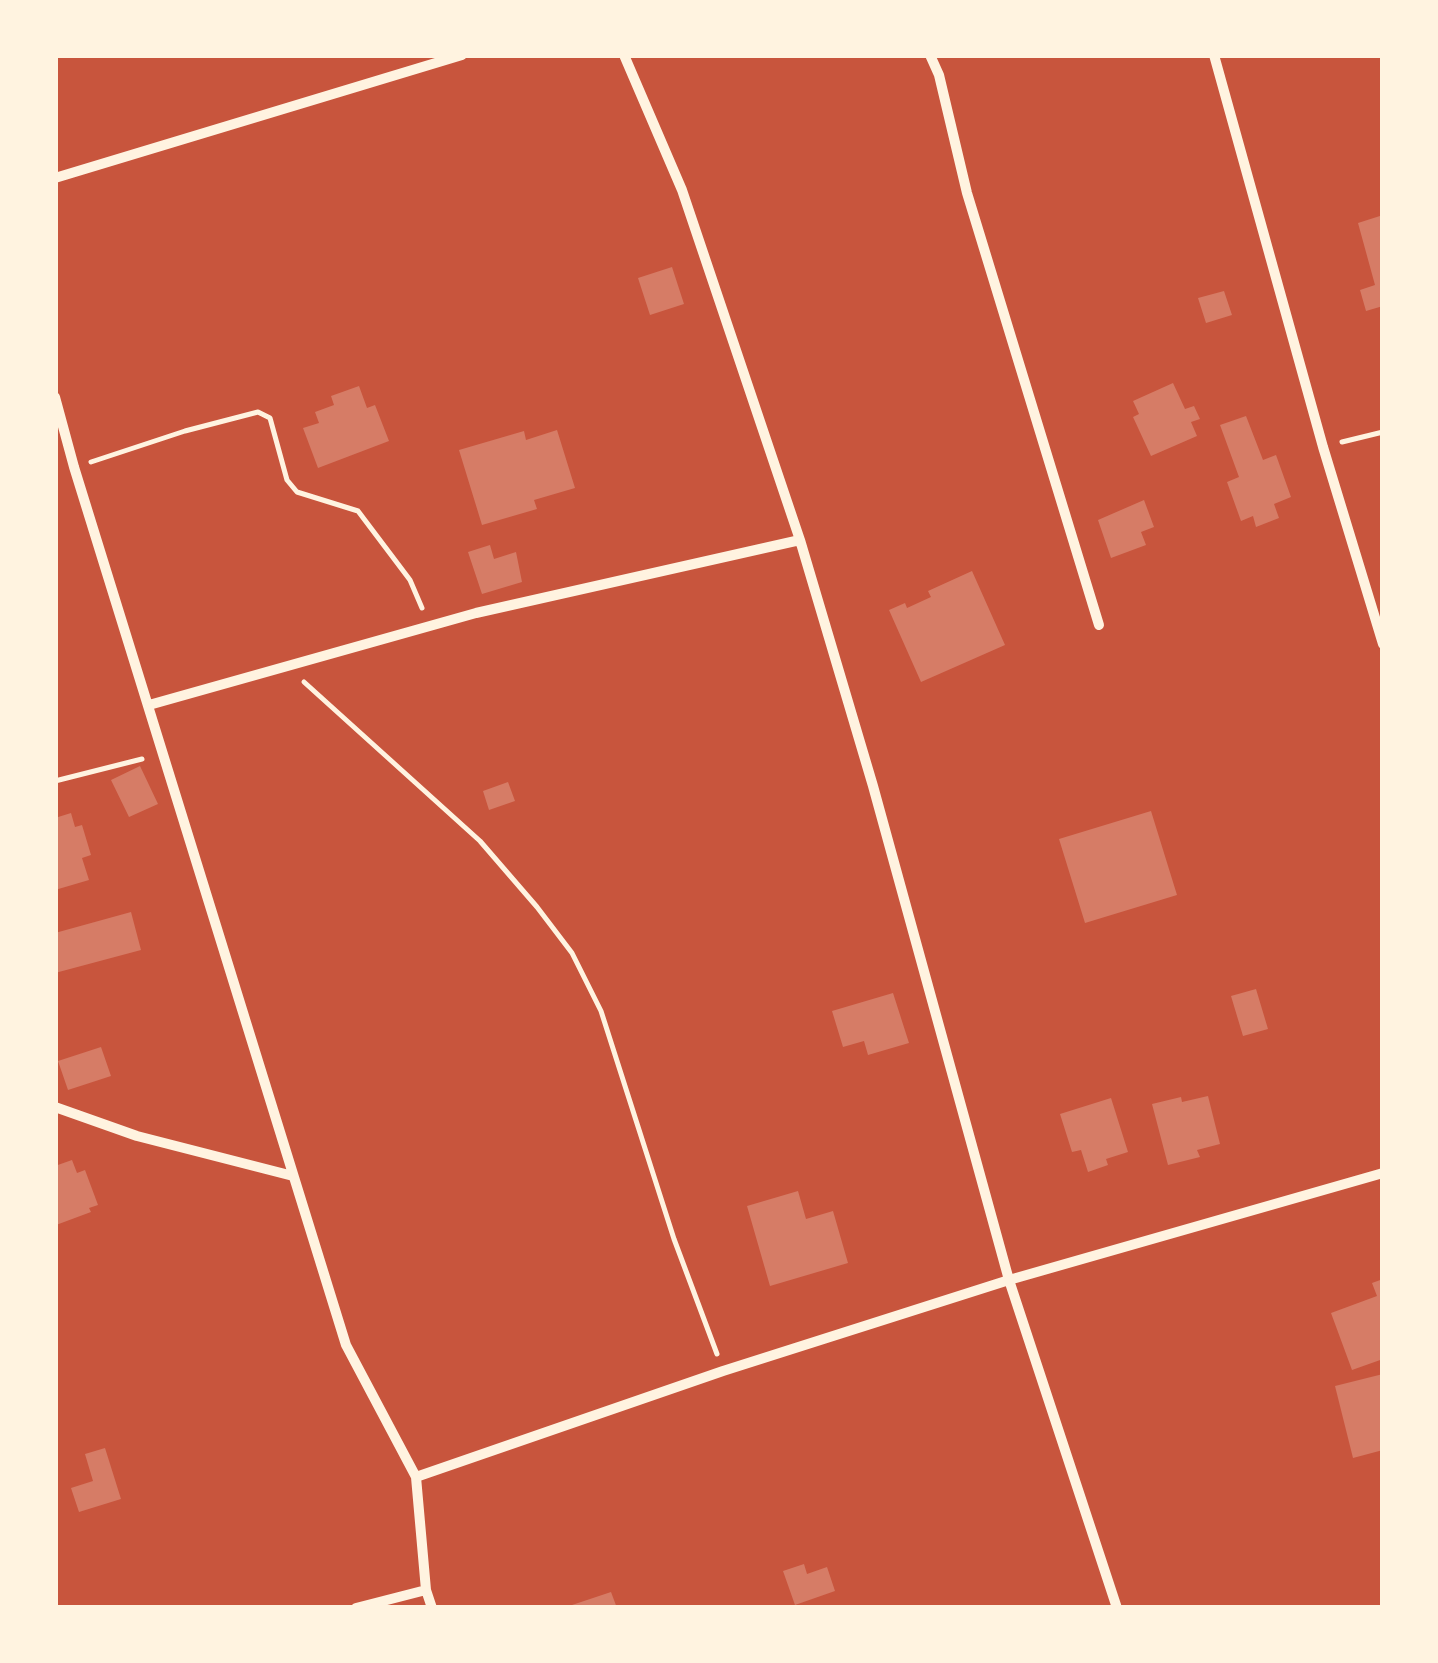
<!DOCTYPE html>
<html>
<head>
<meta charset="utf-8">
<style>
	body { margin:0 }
	#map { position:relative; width:1438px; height:1663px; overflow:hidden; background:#c8553d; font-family:"Titillium Web",sans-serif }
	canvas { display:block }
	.frame { position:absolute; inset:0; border:58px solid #fff3e0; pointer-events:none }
</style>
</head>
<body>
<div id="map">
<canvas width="1438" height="1663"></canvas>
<div class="frame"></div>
</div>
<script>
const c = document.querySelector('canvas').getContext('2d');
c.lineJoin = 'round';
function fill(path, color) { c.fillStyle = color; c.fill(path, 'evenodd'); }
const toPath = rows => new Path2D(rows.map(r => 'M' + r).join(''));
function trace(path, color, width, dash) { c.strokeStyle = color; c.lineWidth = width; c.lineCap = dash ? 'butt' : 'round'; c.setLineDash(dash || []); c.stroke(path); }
fill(toPath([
	[1383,215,1383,306,1366,311,1360,290,1375,285,1358,223],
	[672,267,684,304,650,315,638,278],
	[1224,291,1232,315,1206,323,1198,298],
	[1173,383,1185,409,1194,406,1200,419,1191,422,1197,436,1151,456,1133,417,1139,414,1133,401],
	[359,386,367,408,375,405,389,441,318,468,303,428,319,423,315,412,334,405,331,396],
	[1246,416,1263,460,1276,455,1291,497,1274,504,1279,518,1256,527,1253,516,1241,521,1227,482,1239,477,1220,425],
	[557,430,575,488,534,500,537,509,482,525,459,450,524,431,526,440],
	[1144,500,1154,527,1141,532,1146,545,1111,558,1098,520],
	[490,545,494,559,516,552,522,582,482,594,468,552],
	[972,571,1005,645,921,682,889,610,905,603,907,608,931,597,928,591],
	[140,766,158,804,129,817,111,780],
	[508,782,515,801,489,810,483,791],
	[1151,811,1177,895,1085,923,1059,839],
	[71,813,75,827,82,825,91,855,82,858,89,880,55,890,55,818],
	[131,912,141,950,55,973,55,933],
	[1256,989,1268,1029,1243,1036,1231,996],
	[893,993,909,1043,868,1055,864,1041,843,1047,832,1011],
	[101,1047,111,1076,68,1090,58,1061],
	[1208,1096,1220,1144,1197,1150,1200,1157,1168,1165,1152,1104,1181,1097,1182,1102],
	[1111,1098,1128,1152,1106,1159,1108,1165,1088,1172,1081,1150,1072,1152,1060,1114],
	[72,1160,77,1173,85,1170,98,1205,89,1208,91,1212,56,1225,55,1166],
	[798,1191,806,1219,833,1211,848,1263,770,1286,747,1206],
	[1383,1279,1383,1359,1352,1370,1331,1313,1377,1296,1372,1283],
	[1383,1374,1383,1450,1353,1458,1335,1386],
	[105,1448,121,1499,79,1512,71,1488,93,1481,85,1454],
	[804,1564,807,1574,827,1567,835,1591,795,1605,783,1571],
	[611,1592,617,1608,567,1608,566,1607]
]), '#d67c66');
trace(toPath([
	[1342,442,1383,432],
	[91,462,185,431,258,412,270,418,287,480,297,492,358,511,410,580,422,608],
	[304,682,480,841,537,907,572,953,601,1011,674,1239,717,1354],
	[55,781,142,759]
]), '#fff3e0', 5);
trace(toPath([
	[624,55,682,190,800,540,873,786,1009,1280,1117,1608],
	[930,55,939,75,967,193,1099,625],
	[1214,55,1323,447,1383,644],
	[55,178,462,55],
	[55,397,74,467,346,1345,416,1477,426,1590,432,1608],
	[149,705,476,613,800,540],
	[55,1107,137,1136,293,1176],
	[416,1477,723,1371,1009,1280,1383,1173],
	[356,1608,426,1590]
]), '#fff3e0', 10);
</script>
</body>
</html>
